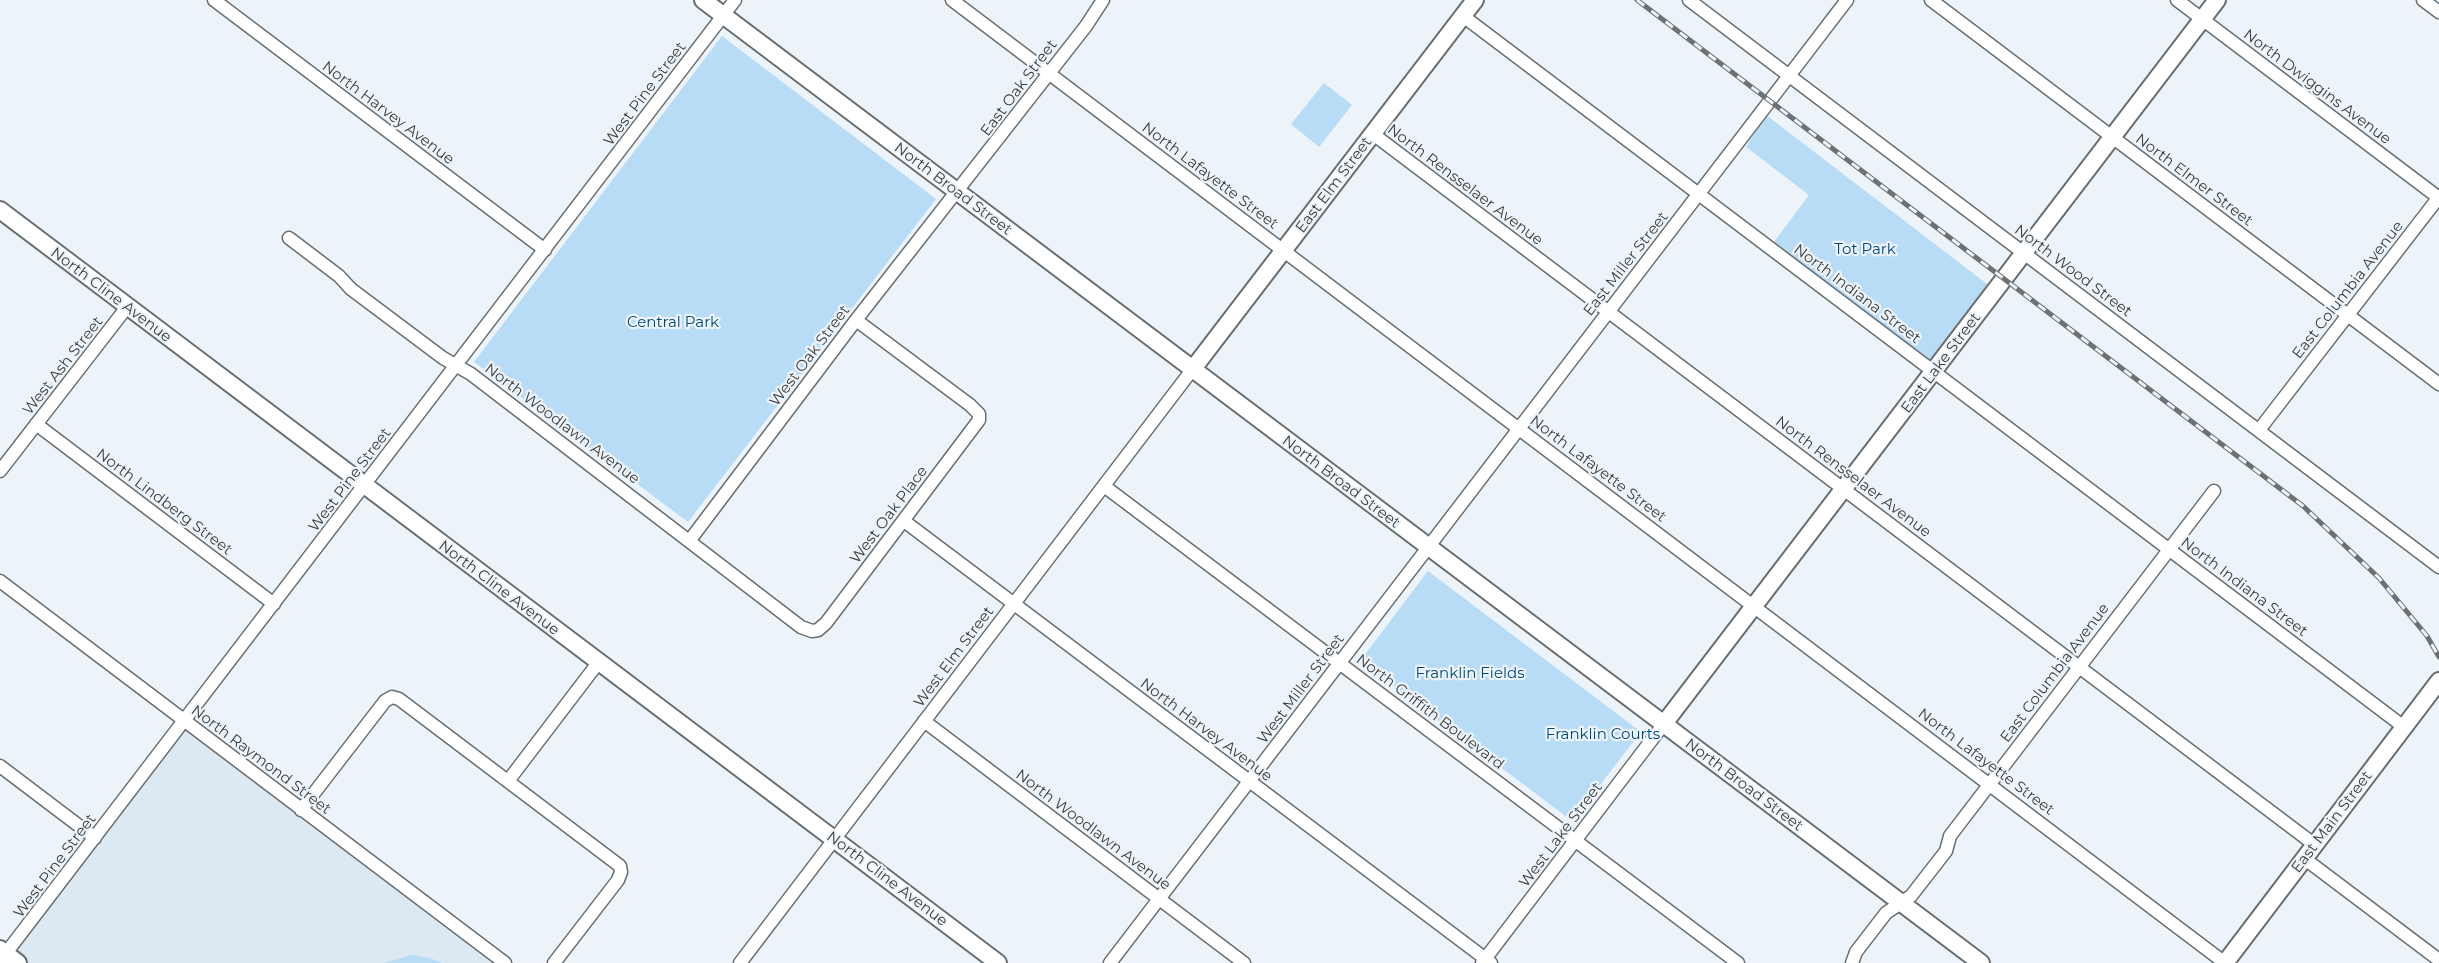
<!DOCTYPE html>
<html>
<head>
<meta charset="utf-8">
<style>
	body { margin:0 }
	canvas { display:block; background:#edf4f9 }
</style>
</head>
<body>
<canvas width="2439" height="963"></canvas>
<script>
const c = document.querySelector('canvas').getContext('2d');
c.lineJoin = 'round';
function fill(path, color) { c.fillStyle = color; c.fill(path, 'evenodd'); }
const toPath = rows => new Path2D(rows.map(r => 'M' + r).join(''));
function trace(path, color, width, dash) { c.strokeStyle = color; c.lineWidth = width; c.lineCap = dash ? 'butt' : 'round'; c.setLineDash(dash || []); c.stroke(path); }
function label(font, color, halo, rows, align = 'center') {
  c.font = font + ' Montserrat,sans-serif'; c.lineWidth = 4.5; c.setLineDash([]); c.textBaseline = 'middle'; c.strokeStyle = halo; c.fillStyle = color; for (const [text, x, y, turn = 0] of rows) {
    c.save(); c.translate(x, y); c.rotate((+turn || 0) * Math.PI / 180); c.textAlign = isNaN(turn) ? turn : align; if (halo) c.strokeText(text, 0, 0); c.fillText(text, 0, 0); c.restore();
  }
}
fill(toPath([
	[184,721,506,963,0,963]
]), '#dce9f3');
fill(toPath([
	[722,36,936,199,688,522,474,362],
	[1324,83,1352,105,1319,147,1291,124],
	[1766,115,1991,287,1933,362,1774,242,1809,195,1746,147],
	[1428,571,1641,732,1572,821,1360,661],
	[412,955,430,958,442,963,384,963]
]), '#b8dbf6');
const street = toPath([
	[214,0,545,250],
	[952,0,2225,963],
	[1689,0,2439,567],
	[1931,0,2439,384],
	[2177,0,2439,198],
	[2423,0,2439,12],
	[1463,16,2404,727],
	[1373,134,2315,845],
	[289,238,339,276,351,289,443,358,471,374,801,627,812,631,818,630,826,623,979,420,979,414,970,405,856,320],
	[36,424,274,604],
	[2259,430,2439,197],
	[0,471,127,307],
	[1104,486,1738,963],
	[904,521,1491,963],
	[690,540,856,320,1086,26,1103,0],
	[0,581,505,963],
	[924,721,1244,963],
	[0,766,95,838],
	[508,781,598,663],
	[301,810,385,701,392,697,399,699,620,866,621,872,618,880,554,963],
	[2305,859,2439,960],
	[0,961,735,0],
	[740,963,1192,370],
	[1110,963,1847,0],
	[1482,963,1663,725],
	[1852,963,1856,952,1886,913,1911,896,1946,851,1950,836,2214,491]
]);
const secondary = toPath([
	[703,0,1981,963],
	[0,210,998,963],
	[1192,370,1475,0],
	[1663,725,2217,0],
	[0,949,18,963],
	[2225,963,2439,681]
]);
trace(street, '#686e72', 15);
trace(secondary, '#686e72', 20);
trace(street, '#fff', 12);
trace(secondary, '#fff', 16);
const rail = toPath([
	[1637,0,2303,506,2379,578,2427,636,2439,657]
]);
trace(rail, '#6d7174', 5);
trace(rail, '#edf4f9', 3, [9]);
label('15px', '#3b3d3f', '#edf4f9', [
	["North Dwiggins Avenue",2317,87,37],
	["East Oak Street",1019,88,-53],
	["West Pine Street",645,94,-53],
	["North Harvey Avenue",388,113,37],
	["North Lafayette Street",1210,176,37],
	["North Elmer Street",2194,180,37],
	["East Elm Street",1334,185,-53],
	["North Rensselaer Avenue",1465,185,37],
	["North Broad Street",953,189,37],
	["East Miller Street",1626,264,-52],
	["North Wood Street",2073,271,37],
	["East Columbia Avenue",2348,290,-52],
	["North Indiana Street",1857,294,37],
	["North Cline Avenue",111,295,37],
	["West Oak Street",810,356,-53],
	["East Lake Street",1941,363,-53],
	["West Ash Street",63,366,-52],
	["North Woodlawn Avenue",562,424,37],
	["North Lafayette Street",1598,469,37],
	["North Rensselaer Avenue",1853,477,37],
	["West Pine Street",350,480,-53],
	["North Broad Street",1341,482,37],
	["North Lindberg Street",164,502,37],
	["West Oak Place",889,515,-53],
	["North Indiana Street",2244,587,37],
	["North Cline Avenue",499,588,37],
	["West Elm Street",954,657,-53],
	["East Columbia Avenue",2055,673,-53],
	["West Miller Street",1301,689,-53],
	["North Griffith Boulevard",1430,712,37],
	["North Harvey Avenue",1206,730,37],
	["North Raymond Street",261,760,37],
	["North Lafayette Street",1986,762,37],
	["North Broad Street",1744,785,37],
	["East Main Street",2332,822,-53],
	["North Woodlawn Avenue",1093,830,37],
	["West Lake Street",1561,835,-53],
	["West Pine Street",55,866,-53],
	["North Cline Avenue",887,879,37]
]);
label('15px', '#004a72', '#edf4f9', [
	["Tot Park",1865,250],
	["Central Park",673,323],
	["Franklin Fields",1470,674],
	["Franklin Courts",1603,735]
]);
</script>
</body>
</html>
